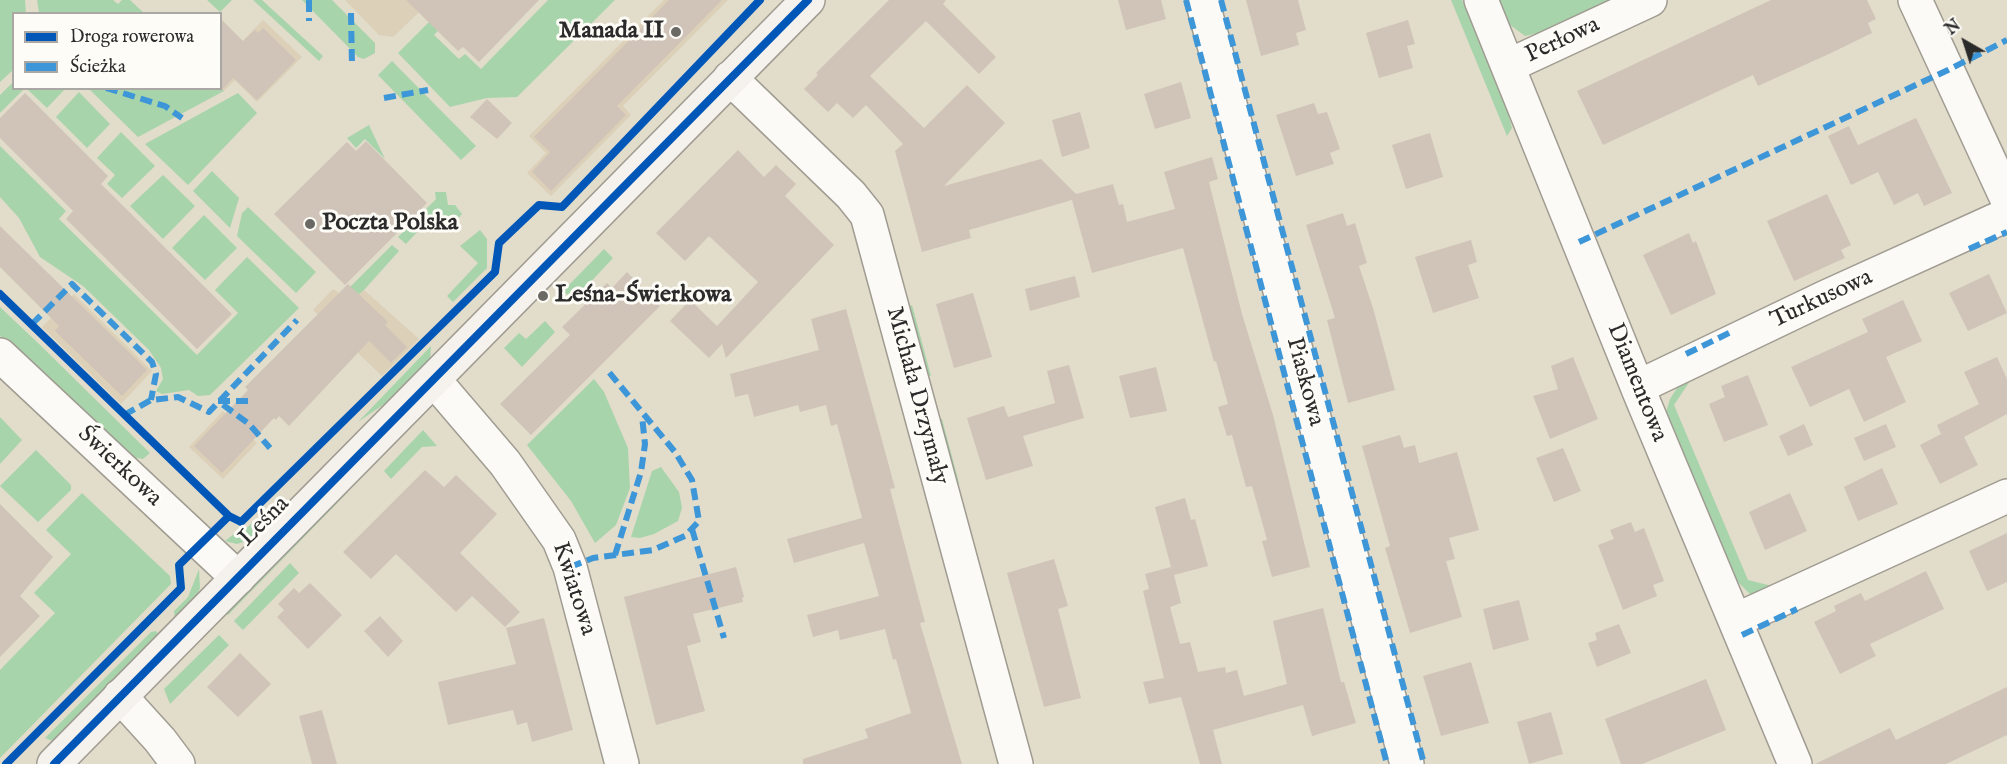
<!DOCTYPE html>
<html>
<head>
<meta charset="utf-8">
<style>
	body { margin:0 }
	#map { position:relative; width:2007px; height:764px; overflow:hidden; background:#e2dcca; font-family:"IM FELL English",serif }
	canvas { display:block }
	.legend { position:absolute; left:12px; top:12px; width:210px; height:78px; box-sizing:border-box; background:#fdfcf7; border:2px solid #a9a8a5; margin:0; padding:8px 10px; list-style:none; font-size:18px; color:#2b2b2b }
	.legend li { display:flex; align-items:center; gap:12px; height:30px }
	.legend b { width:30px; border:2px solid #a9a8a5 }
	.north { position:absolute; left:1935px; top:12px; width:60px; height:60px; -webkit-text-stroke:4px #fdfcf7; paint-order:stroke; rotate:321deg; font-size:16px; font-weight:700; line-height:24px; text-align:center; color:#2b2b2b }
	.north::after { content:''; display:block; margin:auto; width:21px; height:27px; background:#2b2b2b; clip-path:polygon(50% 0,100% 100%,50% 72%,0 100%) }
</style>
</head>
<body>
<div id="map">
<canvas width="2007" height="764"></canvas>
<ul class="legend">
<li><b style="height:8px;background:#0057b8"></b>Droga rowerowa</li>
<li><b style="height:8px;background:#3c96d7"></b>Ścieżka</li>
</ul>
<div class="north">N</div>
</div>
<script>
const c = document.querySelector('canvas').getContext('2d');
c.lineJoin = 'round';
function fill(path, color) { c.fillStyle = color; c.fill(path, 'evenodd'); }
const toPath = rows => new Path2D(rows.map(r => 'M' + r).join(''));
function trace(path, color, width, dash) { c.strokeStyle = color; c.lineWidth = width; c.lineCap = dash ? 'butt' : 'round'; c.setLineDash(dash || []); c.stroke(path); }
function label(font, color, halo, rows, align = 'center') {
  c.font = font + ' "IM FELL English",serif'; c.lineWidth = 6; c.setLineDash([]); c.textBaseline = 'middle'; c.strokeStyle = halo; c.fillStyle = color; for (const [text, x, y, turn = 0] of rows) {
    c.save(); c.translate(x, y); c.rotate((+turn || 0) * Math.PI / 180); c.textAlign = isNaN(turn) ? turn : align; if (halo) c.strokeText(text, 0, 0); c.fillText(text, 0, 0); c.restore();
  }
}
fill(toPath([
	[345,0,432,0,393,37,379,35],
	[664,0,728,0,623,106,631,115,551,196,527,173,546,153,529,136],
	[263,20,302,57,257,102,235,80,224,91,221,87,220,64],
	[333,289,342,295,356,291,359,293,364,290,419,339,382,376,313,310],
	[74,294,152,371,121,404,42,327],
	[223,411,257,443,223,479,189,447]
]), '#dcd0b8');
fill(toPath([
	[0,0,25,0,26,13,14,14,13,70,0,82],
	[37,0,113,0,118,4,122,0,130,0,144,13,39,13],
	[207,0,232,0,220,12],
	[253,0,262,0,323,56,319,61],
	[302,0,332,0,375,43,375,53,364,59,358,57],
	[451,0,462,6,434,35,459,59,465,54,481,69,548,0,615,0,517,97,487,98,450,107,398,53],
	[1451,0,1462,0,1507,109,1512,128,1507,136],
	[1495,0,1618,0,1548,31,1525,36,1506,22],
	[392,61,476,146,461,160,378,75],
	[13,82,14,88,24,89,0,113,0,95],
	[221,87,224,91,138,137,89,89],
	[27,89,65,89,47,108],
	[79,92,110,124,87,148,56,117],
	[238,93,257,113,188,185,145,144],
	[369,125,385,159,365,139,356,148,347,138],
	[121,132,155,166,122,198,107,184,115,175,97,158],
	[0,146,66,211,59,219,197,355,238,313,215,290,247,257,299,308,210,395,198,396,189,390,162,394,156,391,163,379,161,368,149,350,83,286,40,257,19,218,0,197],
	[212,171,239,198,230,228,193,191],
	[163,175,195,206,163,239,130,206],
	[435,192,446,192,448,205,455,205,462,214,447,232,431,217,406,244,398,237,436,199],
	[248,207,316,272,296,293,237,236,242,213],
	[204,215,237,248,205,280,172,248],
	[480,230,487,239,487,268,453,302,447,296,478,263,460,246],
	[392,245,399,251,364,290,359,294,356,292,342,295],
	[604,249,613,258,574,300,563,291],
	[912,305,931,376,927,376,909,307],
	[0,307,38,343,150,453,143,459,131,457,0,336],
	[545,321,555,332,522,367,504,348,519,333,526,339],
	[431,346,430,362,399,394,358,422],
	[1686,374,1690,381,1674,405,1748,580,1772,586,1769,595,1750,594,1736,580,1666,412,1670,399],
	[594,379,604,392,628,448,630,488,616,525,595,543,571,501,527,445],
	[0,417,22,440,0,464],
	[939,419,942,419,959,483,955,484],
	[423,430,437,446,422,447,391,479,384,471],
	[36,450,71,485,71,490,38,522,0,486],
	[661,467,679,492,682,508,678,521,654,534,640,538,631,537,652,471],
	[344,488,348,492,228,615,224,611],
	[82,493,170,576,171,584,0,758,0,670,55,613,34,593,71,554,46,530],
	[282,497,256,538,237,544,225,541,235,533,242,532],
	[290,563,299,573,243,630,234,621],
	[199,569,200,588,197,596,175,620,174,611,188,597],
	[156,631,159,635,55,742,45,738,151,632],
	[219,635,229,645,170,704,164,689]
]), '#a8d4ab');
fill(toPath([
	[406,0,539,0,479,62,463,47,458,51],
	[669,0,722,0,617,106,626,115,551,191,532,172,550,152,534,137],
	[889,0,946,0,943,4,996,57,979,74,926,21,870,76,924,128,967,85,1005,123,944,186,1041,159,1076,194,1113,184,1119,205,1123,204,1127,222,1175,209,1164,172,1212,157,1218,179,1209,182,1242,314,1273,415,1310,567,1272,577,1262,541,1267,540,1252,486,1246,487,1232,435,1227,436,1218,407,1228,404,1216,361,1214,362,1183,248,1092,273,1072,200,969,230,971,238,922,252,895,151,903,144,866,105,853,118,837,103,828,112,804,89,818,75,816,73],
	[1118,0,1161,0,1166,19,1126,30],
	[1246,0,1298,0,1306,30,1296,33,1299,45,1261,56],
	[1771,0,1867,0,1876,19,1868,23,1872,33,1831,53,1758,86,1753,75,1603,145,1577,91],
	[220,18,243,41,255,30,258,33,263,28,296,60,257,100,233,78,220,92],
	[1408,20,1415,44,1407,46,1413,68,1379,78,1366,33],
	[1181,82,1191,118,1155,129,1144,94],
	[25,93,108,176,101,184,232,314,197,349,66,219,73,211,0,138,0,118],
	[487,99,512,123,497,139,470,117],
	[1314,103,1318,114,1327,112,1340,149,1330,153,1334,164,1296,176,1276,115],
	[1080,112,1090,148,1062,157,1052,120],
	[1916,118,1952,193,1924,206,1918,193,1894,205,1878,172,1851,185,1828,136,1849,126,1858,145],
	[1430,133,1443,177,1406,189,1392,145],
	[366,141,427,203,345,285,274,214,347,142,356,151],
	[738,150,764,177,776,165,796,184,785,196,834,245,726,358,722,344,709,358,670,321,690,300,717,326,758,282,709,236,685,261,656,233],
	[1827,194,1851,245,1841,250,1845,258,1794,281,1767,221],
	[1343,213,1347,226,1355,223,1367,263,1359,266,1373,308,1395,390,1348,403,1327,320,1335,318,1306,225],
	[0,226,147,370,122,396,55,331,59,326,0,267],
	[1689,233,1693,243,1696,241,1716,294,1671,315,1643,255],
	[1471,240,1477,262,1468,265,1479,298,1433,313,1415,257],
	[627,272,660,306,531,435,500,404,570,335,562,327,607,283,612,288],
	[1989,274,2007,313,1968,331,1949,293],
	[1075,276,1080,297,1030,311,1025,289],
	[348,284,388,322,385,325,407,347,391,363,369,341,289,426,279,416,276,420,274,418,222,473,194,446,248,390,245,387],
	[973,293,992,357,954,368,936,304],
	[1903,300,1922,341,1886,357,1906,402,1864,422,1849,389,1810,407,1791,367,1868,332,1862,319],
	[846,309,895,488,890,489,925,622,920,623,962,764,803,764,803,759,868,738,865,729,911,713,896,659,893,660,885,629,840,640,838,630,813,637,807,615,879,596,864,543,794,563,787,539,862,518,837,424,831,426,826,405,800,412,798,405,754,417,748,394,735,397,730,374,819,350,811,319],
	[1573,357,1598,419,1550,439,1533,396,1558,389,1551,366],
	[1997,357,2007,379,2007,414,1964,437,1978,465,1940,484,1920,445,1941,434,1937,425,1979,404,1964,372],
	[1069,365,1084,418,1023,436,1033,466,986,480,967,418,1004,406,1008,417,1055,403,1047,371],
	[1156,367,1167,411,1130,418,1119,376],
	[1748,375,1768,425,1724,442,1709,404,1725,397,1721,386],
	[1804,424,1813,445,1788,456,1779,436],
	[1886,424,1896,447,1864,461,1854,438],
	[1400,435,1404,448,1415,445,1419,463,1457,452,1479,530,1449,538,1455,559,1446,561,1462,617,1410,633,1385,548,1390,546,1362,446],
	[1563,448,1581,491,1554,502,1536,458],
	[1882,468,1898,504,1858,521,1844,487],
	[425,470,444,487,456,475,497,514,460,553,520,612,505,627,472,596,456,612,396,554,371,579,343,552],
	[1790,493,1807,531,1765,550,1749,512],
	[1185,498,1191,520,1195,519,1208,566,1174,575,1181,603,1170,607,1180,644,1190,642,1198,672,1225,667,1226,673,1237,670,1244,696,1287,684,1273,621,1323,608,1341,682,1344,682,1356,723,1312,736,1303,705,1213,730,1222,764,1200,764,1181,697,1149,704,1143,682,1164,678,1143,591,1149,589,1145,574,1171,567,1155,507],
	[0,504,53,557,20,596,40,616,0,657],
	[1631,522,1635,532,1644,528,1664,581,1653,585,1657,596,1623,610,1598,545,1614,539,1610,530],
	[2007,533,2007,582,1987,591,1969,551],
	[1054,559,1068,606,1058,609,1081,698,1044,707,1007,573],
	[736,567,744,597,742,598,743,602,693,614,701,642,687,646,705,711,656,725,624,597],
	[1926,571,1944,609,1870,644,1876,656,1840,674,1814,622,1836,611,1834,606,1861,593,1865,601],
	[310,583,342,615,308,649,277,617,284,610,278,604,294,588,299,593],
	[1519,600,1529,640,1493,650,1483,609],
	[380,616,403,641,388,657,364,631],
	[544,618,573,730,532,742,527,722,517,725,513,710,448,725,438,682,516,664,506,628],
	[1619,624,1631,653,1597,667,1588,643,1597,640,1595,633],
	[240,653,271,684,238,717,207,687],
	[1471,662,1489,723,1441,736,1423,676],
	[1706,679,1726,730,1642,764,1621,764,1605,719],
	[2007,687,2007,735,1946,764,1815,764,1890,728,1896,740],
	[322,710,337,764,312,764,299,716],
	[1551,712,1563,754,1529,764,1517,722]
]), '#d0c4b9');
const street = toPath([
	[1202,0,1407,764],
	[1481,0,1641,396,1795,764],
	[1915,0,2007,199],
	[1508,66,1650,0],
	[730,78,851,195,867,215,1016,764],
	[0,355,238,578],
	[434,380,505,463,559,540,570,567,622,764],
	[1638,387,1826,297,2007,215],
	[1736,620,2007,496],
	[120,696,160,740,178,764]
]);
const secondary = toPath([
	[54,764,808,0]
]);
trace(street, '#a09c92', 36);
trace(secondary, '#a09c92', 36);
trace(street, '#fbfaf7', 33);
trace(secondary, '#f5f1ed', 33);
trace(toPath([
	[309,0,309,21],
	[1186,0,1387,764],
	[1221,0,1424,764],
	[351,13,352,65],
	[106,88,165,106,182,118],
	[384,98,428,90],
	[1579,242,1948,70,2007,40],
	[1969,249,2007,232],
	[32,324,72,284,152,362,156,374,151,400],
	[1686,354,1731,332],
	[248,401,218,401,249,424,270,448],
	[124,415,151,400,178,397,209,412,297,320],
	[692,529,724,638],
	[615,555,641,472,645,444,642,416],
	[570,567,593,558,653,550,685,536,699,521,692,480,675,452,608,371],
	[1742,635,1797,609]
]), '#3c96d7', 6, [12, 6]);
trace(toPath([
	[0,294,229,516],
	[6,764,181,588,179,565,229,516,241,522,495,272,499,243,539,205,562,207,760,0],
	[54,764,808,0]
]), '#0057b8', 8);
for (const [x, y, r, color] of [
	[676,32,6,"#6b6963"],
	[310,224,6,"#6b6963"],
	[543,296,6,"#6b6963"]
]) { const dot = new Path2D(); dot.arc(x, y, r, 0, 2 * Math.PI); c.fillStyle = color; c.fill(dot); trace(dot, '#fdfcf7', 2); }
label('bold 24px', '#2b2b2b', '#fdfcf7', [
	["Manada II",664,32,"right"],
	["Poczta Polska",322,224],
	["Leśna-Świerkowa",555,296]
], 'left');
label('24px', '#2b2b2b', '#fdfcf7', [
	["Perłowa",1563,41,-25],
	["Turkusowa",1822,300,-25],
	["Piaskowa",1304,382,75],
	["Diamentowa",1636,383,68],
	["Michała Drzymały",916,396,75],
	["Świerkowa",119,467,43],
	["Leśna",265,522,-45],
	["Kwiatowa",573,589,72]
]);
</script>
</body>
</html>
